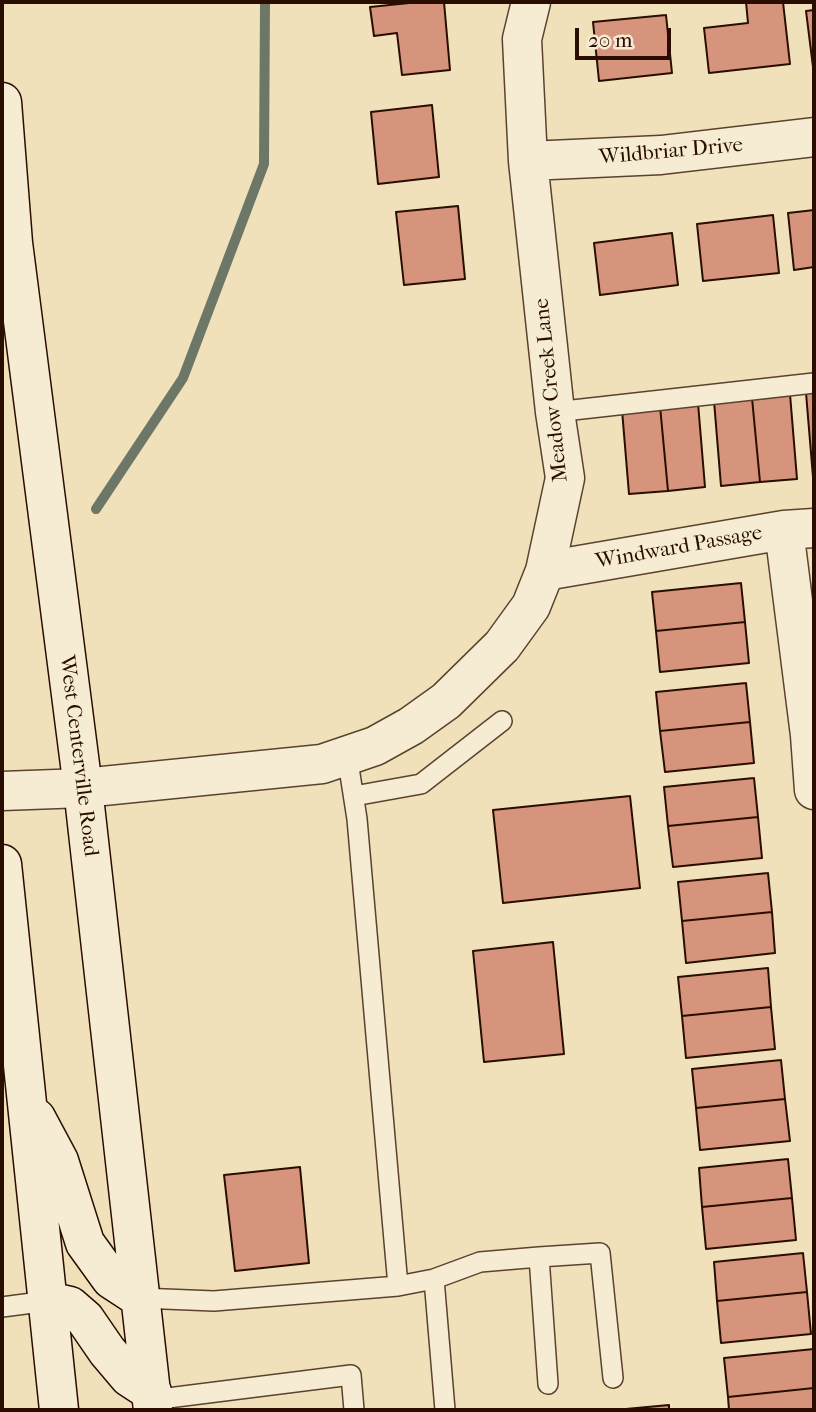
<!DOCTYPE html>
<html>
<head>
<meta charset="utf-8">
<style>
	body { margin:0 }
	#map { position:relative; width:816px; height:1412px; overflow:hidden; background:#f0e1bb; font-family:"IM FELL French Canon",serif }
	canvas { display:block }
	.frame { position:absolute; inset:0; border:4px solid #290d00; pointer-events:none }
	.scale { position:absolute; left:575px; top:28px; width:96px; height:32px; box-sizing:border-box; border:4px solid #290d00; border-top:0; padding-left:9px; font-size:21px; line-height:24px; white-space:nowrap; color:#290d00; -webkit-text-stroke:5px #f5ecd3; paint-order:stroke }
</style>
</head>
<body>
<div id="map">
<canvas width="816" height="1412"></canvas>
<div class="frame"></div>
<div class="scale">20 m</div>
</div>
<script>
const c = document.querySelector('canvas').getContext('2d');
c.lineJoin = 'round';
const toPath = rows => new Path2D(rows.map(r => 'M' + r).join(''));
function trace(path, color, width, dash) { c.strokeStyle = color; c.lineWidth = width; c.lineCap = dash ? 'butt' : 'round'; c.setLineDash(dash || []); c.stroke(path); }
function fill(path, color) { c.fillStyle = color; c.fill(path, 'evenodd'); }
function label(font, color, halo, rows, align = 'center') {
  c.font = font + ' "IM FELL French Canon",serif'; c.lineWidth = 5; c.setLineDash([]); c.textBaseline = 'middle'; c.strokeStyle = halo; c.fillStyle = color; for (const [text, x, y, turn = 0] of rows) {
    c.save(); c.translate(x, y); c.rotate((+turn || 0) * Math.PI / 180); c.textAlign = isNaN(turn) ? turn : align; if (halo) c.strokeText(text, 0, 0); c.fillText(text, 0, 0); c.restore();
  }
}
trace(toPath([
	[96,509,183,378,264,164,265,2]
]), '#6d7768', 10);
const building = toPath([
	[419,2,444,2,450,70,402,75,397,33,374,36,370,7,419,2],
	[746,2,783,2,790,64,709,73,704,28,748,23,746,2],
	[814,10,814,67,813,67,806,11,814,10],
	[666,15,672,73,599,81,593,22,666,15],
	[432,105,439,177,378,184,371,112,432,105],
	[458,206,465,279,404,285,396,212,458,206],
	[814,210,814,267,794,270,788,213,814,210],
	[773,215,779,273,703,281,697,224,773,215],
	[672,233,678,285,600,295,594,243,672,233],
	[814,392,814,477,813,477,806,393,814,392],
	[790,394,797,479,760,482,752,398,790,394],
	[752,398,760,482,721,486,714,401,752,398],
	[698,403,705,487,668,491,660,406,698,403],
	[660,406,668,491,629,494,622,410,660,406],
	[741,583,745,622,656,631,652,592,741,583],
	[745,622,749,663,660,672,656,631,745,622],
	[746,683,750,722,660,731,656,692,746,683],
	[750,722,754,763,665,772,660,731,750,722],
	[754,778,758,817,668,826,664,787,754,778],
	[630,796,640,888,503,903,493,810,630,796],
	[758,817,762,858,673,867,668,826,758,817],
	[768,873,772,912,682,921,678,882,768,873],
	[772,912,775,953,686,963,682,921,772,912],
	[553,942,564,1054,484,1062,473,951,553,942],
	[768,968,771,1007,682,1016,678,977,768,968],
	[771,1007,775,1049,686,1058,682,1016,771,1007],
	[781,1060,785,1099,696,1108,692,1069,781,1060],
	[785,1099,790,1141,700,1150,696,1108,785,1099],
	[788,1159,792,1198,702,1207,699,1168,788,1159],
	[300,1167,309,1263,235,1271,224,1175,300,1167],
	[792,1198,796,1240,706,1249,702,1207,792,1198],
	[803,1253,807,1292,717,1301,714,1262,803,1253],
	[807,1292,811,1334,721,1343,717,1301,807,1292],
	[814,1349,814,1388,728,1397,724,1358,814,1349],
	[814,1388,814,1410,729,1410,728,1397,814,1388],
	[669,1405,669,1410,615,1410,669,1405]
]);
fill(building, '#d5947b');
trace(building, '#290d00', 2);
const service = toPath([
	[555,412,814,383],
	[347,755,357,819,398,1286],
	[354,796,421,784,502,721],
	[539,1257,600,1253,613,1378],
	[434,1279,445,1410],
	[140,1298,214,1301,398,1286,434,1279,480,1262,539,1257,548,1384],
	[2,1307,48,1301],
	[152,1400,351,1375,354,1410]
]);
const minor = toPath([
	[528,161,661,155,814,137],
	[784,530,810,735,814,790],
	[545,571,784,530,814,528],
	[2,791,83,788,322,764,375,746,411,726,446,701,502,646,531,606,545,571,565,478,555,412,528,161,522,39,531,2]
]);
const secondary = toPath([
	[2,102,13,243,83,788,153,1410],
	[2,864,59,1410],
	[36,1118,59,1161,85,1243,111,1279,140,1298],
	[48,1301,70,1306,85,1319,107,1351,129,1377,152,1392]
]);
trace(service, '#5b422f', 22);
trace(minor, '#5b422f', 41);
trace(secondary, '#290d00', 41);
trace(service, '#f5ecd3', 19);
trace(minor, '#f5ecd3', 38);
trace(secondary, '#f5ecd3', 38);
label('21px', '#290d00', '#f5ecd3', [
	["Wildbriar Drive",671,152,-5],
	["Meadow Creek Lane",552,390,-96],
	["Windward Passage",679,548,-10],
	["West Centerville Road",78,756,83]
]);
</script>
</body>
</html>
